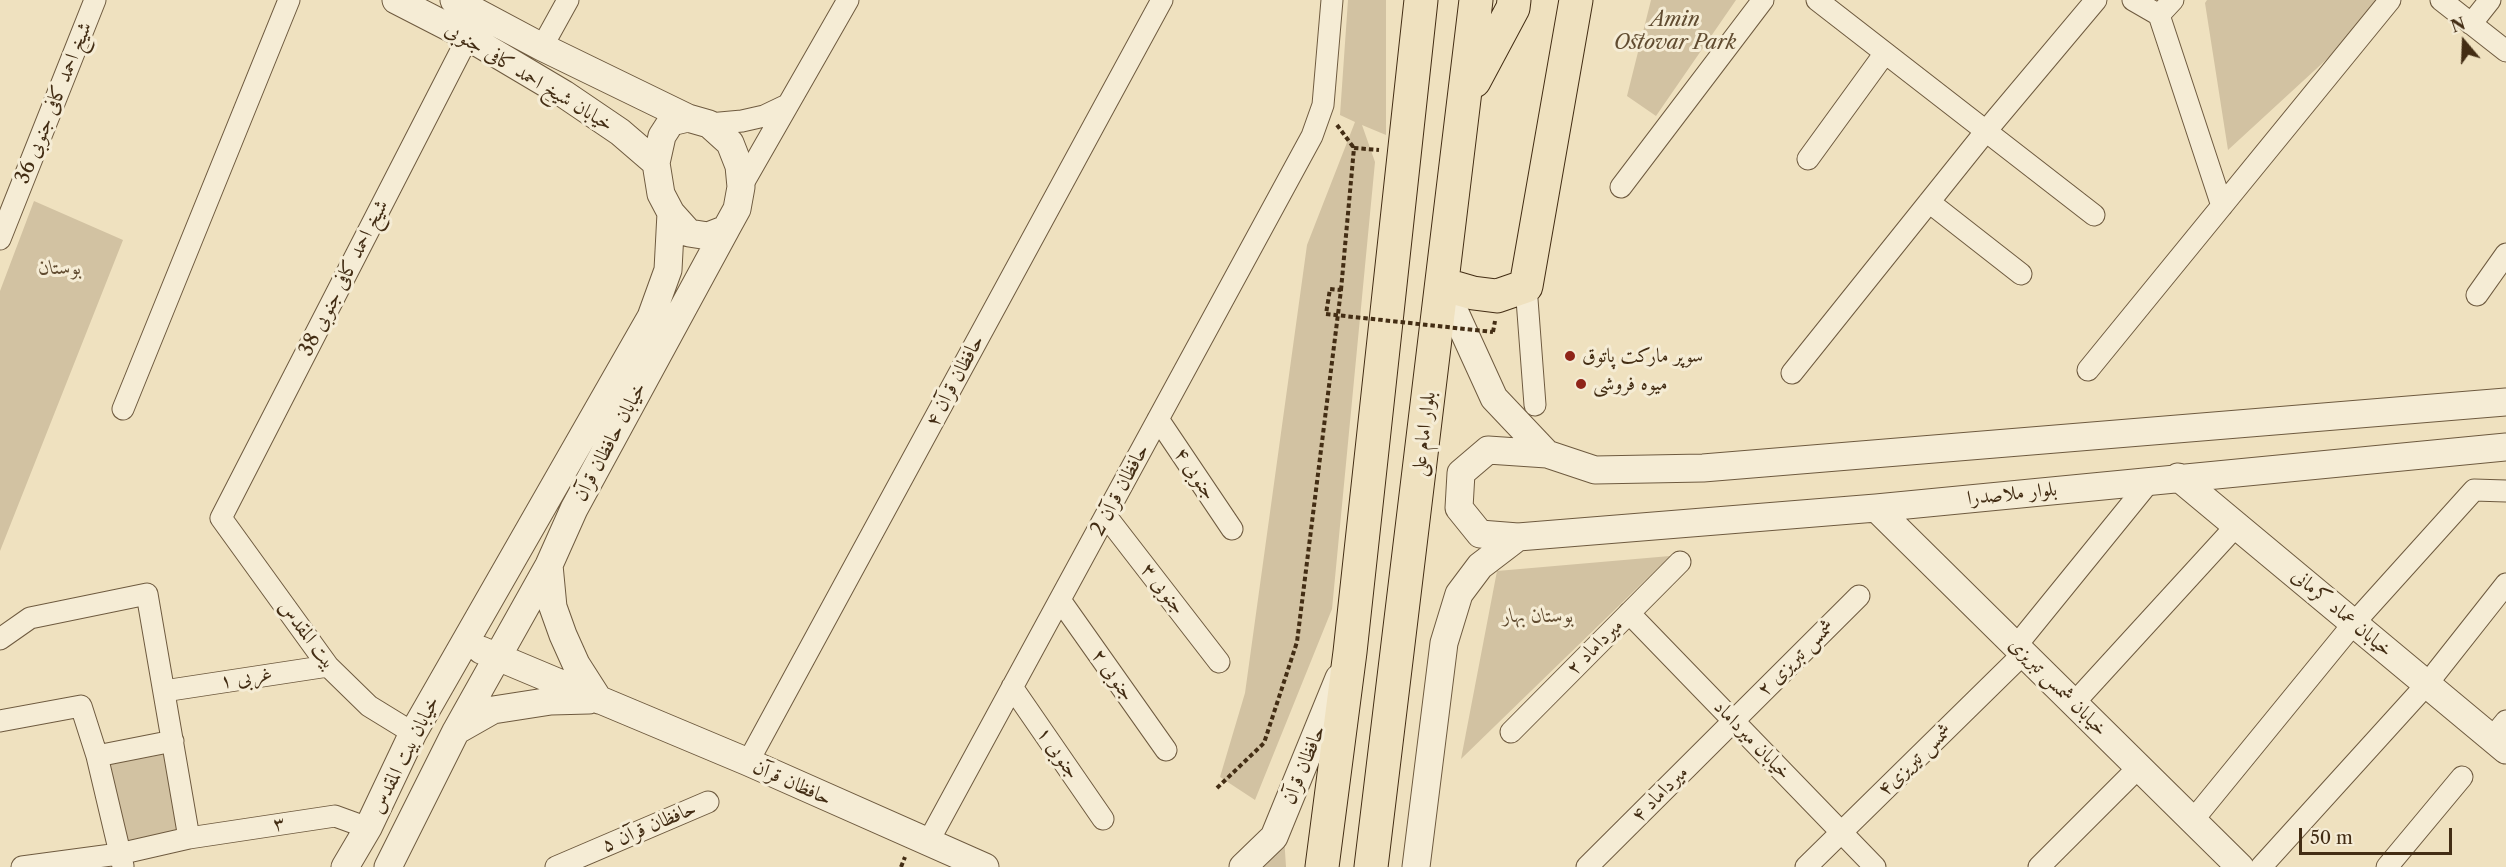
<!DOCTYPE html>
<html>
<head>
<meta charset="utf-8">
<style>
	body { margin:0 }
	#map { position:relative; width:2506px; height:867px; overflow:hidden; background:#efe1bf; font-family:"Libre Caslon Text",serif }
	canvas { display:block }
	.north { position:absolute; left:2434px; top:12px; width:60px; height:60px; -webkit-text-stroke:4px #f5ecd5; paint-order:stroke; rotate:341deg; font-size:16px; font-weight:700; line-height:24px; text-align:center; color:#432d14 }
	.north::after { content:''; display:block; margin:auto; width:21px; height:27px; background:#432d14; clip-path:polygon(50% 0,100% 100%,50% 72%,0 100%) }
	.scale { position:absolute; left:2299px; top:828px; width:153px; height:27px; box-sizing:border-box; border:3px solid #432d14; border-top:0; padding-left:8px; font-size:18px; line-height:21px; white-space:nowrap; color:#432d14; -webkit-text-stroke:4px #f5ecd5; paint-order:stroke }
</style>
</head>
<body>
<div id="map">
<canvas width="2506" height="867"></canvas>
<div class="north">N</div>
<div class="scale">50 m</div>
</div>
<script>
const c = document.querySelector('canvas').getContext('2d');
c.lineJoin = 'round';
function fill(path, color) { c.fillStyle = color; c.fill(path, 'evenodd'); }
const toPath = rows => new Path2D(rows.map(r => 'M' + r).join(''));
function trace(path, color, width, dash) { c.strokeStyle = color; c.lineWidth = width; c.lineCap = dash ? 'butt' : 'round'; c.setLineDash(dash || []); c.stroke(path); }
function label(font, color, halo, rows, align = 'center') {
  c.font = font + ' "Libre Caslon Text",Amiri,serif'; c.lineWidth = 6; c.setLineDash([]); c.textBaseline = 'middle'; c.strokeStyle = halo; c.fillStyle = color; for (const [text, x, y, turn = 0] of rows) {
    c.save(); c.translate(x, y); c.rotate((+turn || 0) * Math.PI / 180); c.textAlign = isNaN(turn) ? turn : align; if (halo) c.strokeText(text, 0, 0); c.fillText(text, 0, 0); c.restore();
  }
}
fill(toPath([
	[1348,0,1386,0,1386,135,1362,125,1375,162,1332,609,1255,800,1220,777,1245,693,1307,245,1355,122,1340,115],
	[1651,0,1736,0,1656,116,1627,96],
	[2207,0,2389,0,2390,1,2228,150,2205,3],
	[34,201,123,240,0,551,0,291],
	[1670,556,1461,759,1497,571],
	[170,753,184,831,121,843,107,765],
	[1284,836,1286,867,1258,867]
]), '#d2c2a2');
const minor = toPath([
	[1817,0,2094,215],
	[2133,0,2159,15,2222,206],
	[2441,0,2506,51],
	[2159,15,2173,0],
	[2471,24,2490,0],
	[542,47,568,0],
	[709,124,742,121,764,116,787,105],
	[1808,159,1885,53],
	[741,187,848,0],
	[1621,187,1763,0],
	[1929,202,2021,274],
	[0,239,95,0],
	[1526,286,1535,405],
	[2477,295,2506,254],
	[2088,370,2390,0],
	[1792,373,1986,131,2096,0],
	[123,409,289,0],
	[1158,419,1232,529],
	[1106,516,1219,662],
	[1060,600,1166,750],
	[1629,613,1875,867],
	[0,639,30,618,147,594,189,838],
	[2016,646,2150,481],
	[1012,687,1103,819],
	[164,691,328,666],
	[2074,703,2236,526],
	[0,721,81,706,97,756],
	[1511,732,1680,562],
	[413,733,369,706,328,666,221,518,468,37],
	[2492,738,2506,721],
	[748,762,1162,0],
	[2193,820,2354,623,2474,490,2506,491],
	[927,844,1312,136,1323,105,1332,0],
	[123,866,97,756,173,741],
	[22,867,119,854,189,838,335,816,368,828],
	[556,867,708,802],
	[1587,867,1859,596],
	[1806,867,2024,653],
	[2039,867,2139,767],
	[2261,867,2427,684,2506,584],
	[2387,867,2462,777]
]);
const tertiary = toPath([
	[396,0,468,37,564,94,620,132,656,163],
	[454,0,542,47,688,118],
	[688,118,709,124,730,143,739,166,741,187,737,209,726,229,708,236,689,233,671,213,661,194,656,163,662,136,671,122,688,118],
	[1442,284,1494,398,1547,454],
	[2506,402,1703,468,1595,470,1547,454,1488,450,1461,473,1459,508,1480,534,1518,537,1876,508,2506,447],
	[2178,477,2506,750],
	[1876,508,2240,867],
	[549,565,553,607,563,635,576,664,599,700],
	[481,650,748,762,985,867],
	[456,731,493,710,551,701,589,700],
	[345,867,368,828,413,733,651,317,668,270,671,213],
	[388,867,456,731,549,565,574,509,726,229],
	[1243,867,1274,837,1339,678],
	[1416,867,1444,643,1459,594,1480,566,1518,537]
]);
const trunk = toPath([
	[1474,81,1513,8,1514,0],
	[1442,284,1473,293,1497,296,1526,286,1576,0],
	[1322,867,1350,652,1421,0],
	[1371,867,1476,0]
]);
trace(minor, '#6e5a3f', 23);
trace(tertiary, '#6e5a3f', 29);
trace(trunk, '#432d14', 35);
trace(toPath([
	[1337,125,1354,148],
	[1341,290,1354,148,1379,150],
	[1493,332,1495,321],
	[1217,788,1264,743,1297,642,1341,290,1330,289,1326,314],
	[901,867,905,857]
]), '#432d14', 4, [4.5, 3]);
trace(minor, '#f5ecd5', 21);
trace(tertiary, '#f5ecd5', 27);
trace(trunk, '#efe1bf', 33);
trace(toPath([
	[1326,314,1493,332]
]), '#432d14', 4, [4.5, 3]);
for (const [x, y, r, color] of [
	[1570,356,6,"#8f2418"],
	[1581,384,6,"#8f2418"]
]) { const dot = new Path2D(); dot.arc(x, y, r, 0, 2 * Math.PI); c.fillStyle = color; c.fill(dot); trace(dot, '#f5ecd5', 2); }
label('italic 20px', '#604b30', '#f5ecd5', [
	["Amin",1675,20],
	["Ostovar Park",1675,43],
	["بوستان",60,268],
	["بوستان بهار",1538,616]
]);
label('20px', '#432d14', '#f5ecd5', [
	["خیابان شیخ احمد کافی جنوبی",529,77,31],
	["شیخ احمد کافی جنوبی 36",54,103,-68],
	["شیخ احمد کافی جنوبی 38",344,278,-63],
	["حافظان قرآن ۴",955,381,-62],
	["بلوار امام علی",1424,434,-83],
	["خیابان حافظان قرآن",610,442,-62],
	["جنوبی ۴",1195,474,56],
	["حافظان قرآن 2",1120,490,-62],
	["بلوار ملاصدرا",2012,494,-6],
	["جنوبی ۳",1163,589,52],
	["خیابان عماد کرمانی",2342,613,40],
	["بیت المقدس",307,635,53],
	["میرداماد ۲",1595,647,-45],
	["شمس تبریزی ۲",1796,658,-45],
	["جنوبی ۲",1113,675,55],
	["۱ غربی",246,678,-9],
	["خیابان شمس تبریزی",2058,687,45],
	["خیابان میرداماد",1752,740,46],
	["جنوبی ۱",1058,753,55],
	["خیابان بیت المقدس",405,755,-63],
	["شمس تیریزی۴",1915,760,-44],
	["حافظان قرآن",1304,765,-68],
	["حافظان قرآن",792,783,24],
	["میرداماد ۴",1660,794,-45],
	["۳",279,824,-8],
	["حافظان قرآن ۵",649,827,-23]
]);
label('20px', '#432d14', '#f5ecd5', [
	["سوپر مارکت پاتوق",1582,356],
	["میوه فروشی",1593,384]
], 'left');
</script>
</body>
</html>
